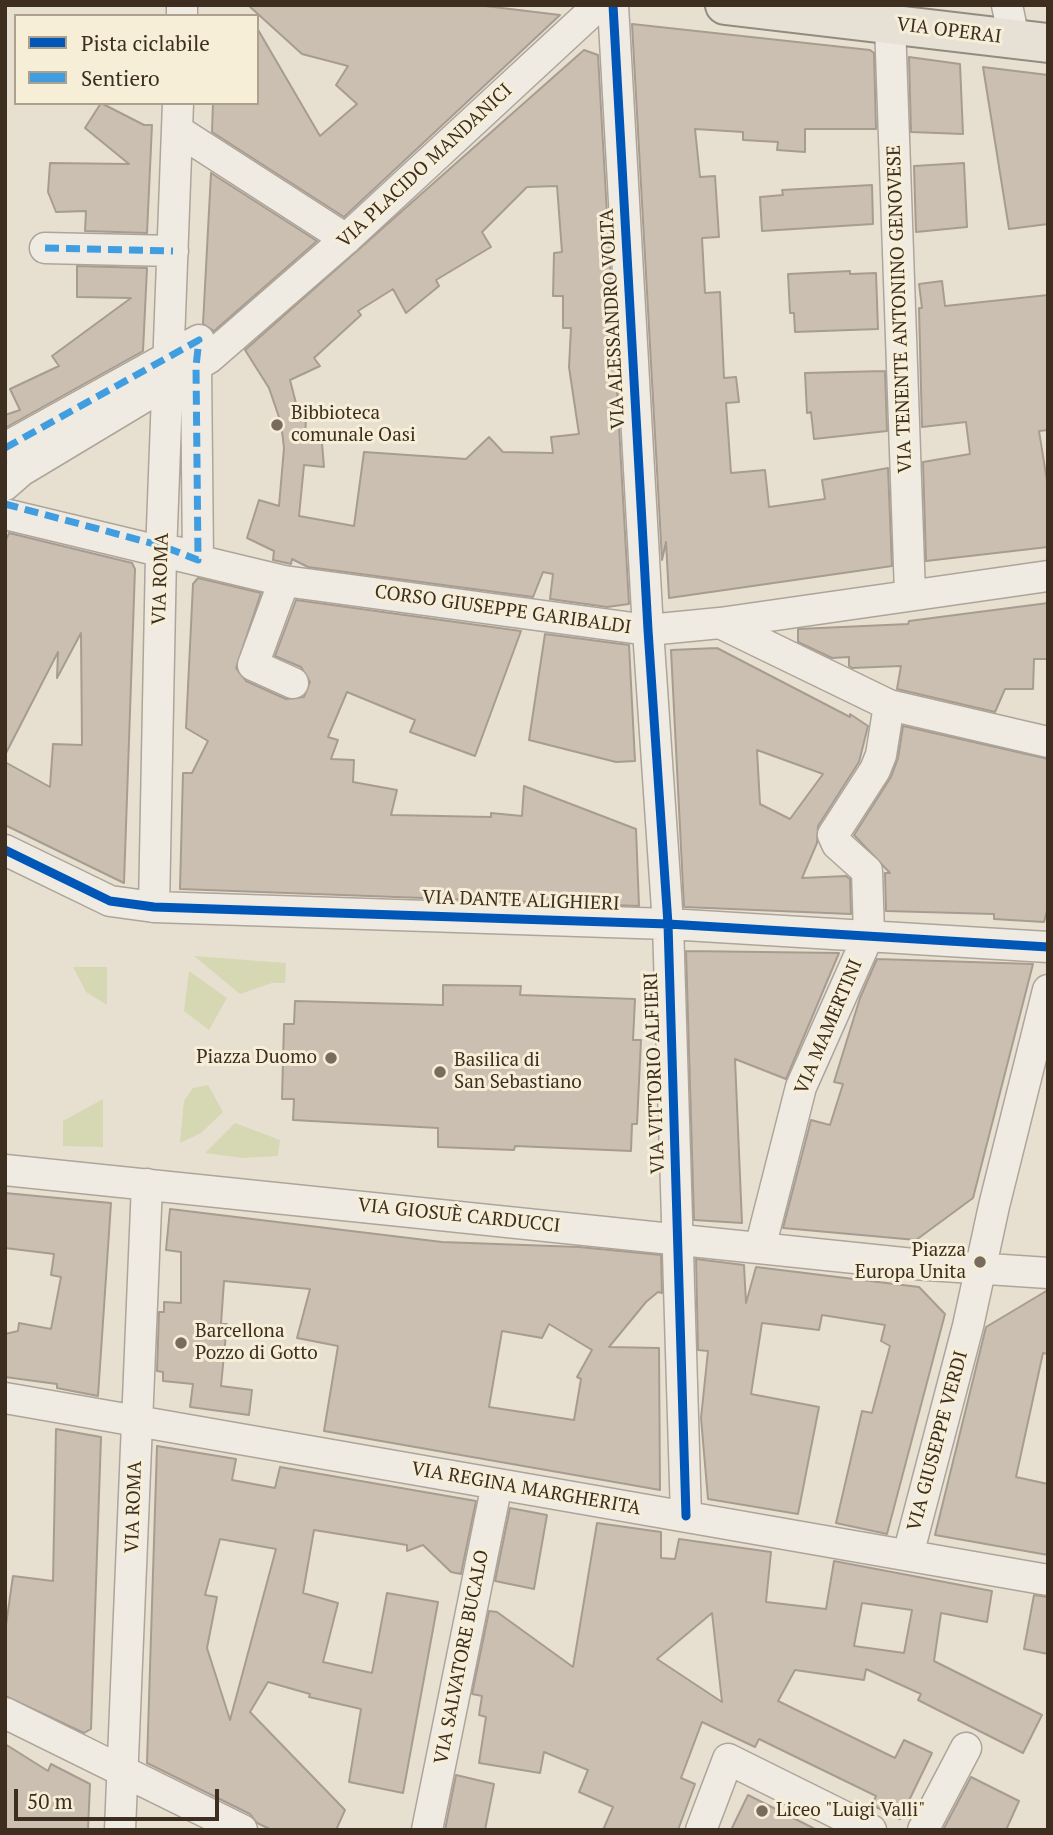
<!DOCTYPE html>
<html>
<head>
<meta charset="utf-8">
<style>
	body { margin:0 }
	#map { position:relative; width:1053px; height:1835px; overflow:hidden; background:#e7e0d1; font-family:"PT Serif",serif }
	canvas { display:block }
	.frame { position:absolute; inset:0; border:7px solid #3d2e20; pointer-events:none }
	.legend { position:absolute; left:14px; top:14px; width:245px; height:91px; box-sizing:border-box; background:#f7eed8; border:2px solid #ada18e; margin:0; padding:9px 12px; list-style:none; font-size:21px; color:#3d2e20 }
	.legend li { display:flex; align-items:center; gap:14px; height:35px }
	.legend b { width:35px; border:2px solid #ada18e }
	.scale { position:absolute; left:14px; top:1789px; width:205px; height:32px; box-sizing:border-box; border:4px solid #3d2e20; border-top:0; padding-left:9px; font-size:21px; line-height:24px; white-space:nowrap; color:#3d2e20; -webkit-text-stroke:5px #f7eed8; paint-order:stroke }
</style>
</head>
<body>
<div id="map">
<canvas width="1053" height="1835"></canvas>
<div class="frame"></div>
<ul class="legend">
<li><b style="height:9px;background:#0057b8"></b>Pista ciclabile</li>
<li><b style="height:9px;background:#3f9de0"></b>Sentiero</li>
</ul>
<div class="scale">50 m</div>
</div>
<script>
const c = document.querySelector('canvas').getContext('2d');
c.lineJoin = 'round';
function fill(path, color) { c.fillStyle = color; c.fill(path, 'evenodd'); }
const toPath = rows => new Path2D(rows.map(r => 'M' + r).join(''));
function trace(path, color, width, dash) { c.strokeStyle = color; c.lineWidth = width; c.lineCap = dash ? 'butt' : 'round'; c.setLineDash(dash || []); c.stroke(path); }
function label(font, color, halo, rows, align = 'center') {
  c.font = font + ' "PT Serif",serif'; c.lineWidth = 6; c.setLineDash([]); c.textBaseline = 'middle'; c.strokeStyle = halo; c.fillStyle = color; for (const [text, x, y, turn = 0] of rows) {
    c.save(); c.translate(x, y); c.rotate((+turn || 0) * Math.PI / 180); c.textAlign = isNaN(turn) ? turn : align; if (halo) c.strokeText(text, 0, 0); c.fillText(text, 0, 0); c.restore();
  }
}
fill(toPath([
	[194,956,286,963,285,983,272,983,240,994],
	[73,967,107,967,107,1005,86,992],
	[189,971,227,998,209,1030,184,1011],
	[208,1085,223,1112,201,1133,180,1143,184,1101,193,1088],
	[103,1099,103,1147,63,1146,63,1121],
	[235,1123,280,1140,278,1156,243,1158,205,1153]
]), '#d6d7b3');
const building = toPath([
	[248,5,477,5,560,15,344,217,212,132,213,103,257,103,257,28,320,136,357,104,336,85,348,66,302,54,248,5],
	[632,24,870,50,874,53,876,129,805,129,805,152,777,150,778,142,743,140,743,132,695,129,700,177,715,176,719,237,702,238,705,293,720,292,724,378,736,377,739,402,726,403,731,473,765,470,769,507,825,499,822,480,888,468,892,566,669,598,666,542,662,560,632,24],
	[584,50,598,55,629,604,607,607,550,599,553,574,543,572,533,597,308,567,292,559,291,564,273,560,274,551,247,538,259,500,279,506,284,448,281,423,269,388,245,350,584,50],
	[557,186,562,252,554,253,553,296,563,296,563,328,571,328,569,367,579,434,551,437,553,453,503,452,489,437,466,459,364,452,354,526,299,516,304,465,324,467,322,443,305,441,306,416,299,415,290,380,320,366,314,358,361,315,358,311,393,289,406,313,439,286,436,280,491,247,482,232,527,187,557,186],
	[909,57,960,64,963,134,911,132,909,57],
	[983,67,1048,75,1048,224,1009,229,983,67],
	[101,103,144,125,152,125,147,233,85,231,86,211,56,212,48,192,50,163,129,164,85,128,101,103],
	[964,163,967,227,916,232,914,166,964,163],
	[211,173,317,241,214,331,203,324,211,173],
	[872,185,873,224,762,231,760,197,783,195,782,190,872,185],
	[77,266,147,268,143,351,5,428,5,415,20,410,10,389,59,366,52,356,131,298,77,297,77,266],
	[850,271,850,274,876,273,878,329,795,332,794,313,790,313,788,274,850,271],
	[942,281,945,306,1048,295,1048,430,1039,431,1048,487,1048,547,926,561,923,462,970,454,966,422,922,427,919,308,922,308,919,284,942,281],
	[885,371,887,431,814,439,811,412,807,413,805,373,885,371],
	[9,533,132,563,135,569,124,883,5,825,5,762,50,787,53,744,82,745,81,633,57,678,58,652,5,755,5,543,9,533],
	[198,578,261,593,236,668,246,681,286,699,304,697,310,682,301,667,275,656,296,600,521,631,475,756,410,732,415,720,347,692,328,737,338,740,331,759,354,760,353,782,397,790,391,815,491,817,491,813,522,816,524,786,636,829,639,906,180,889,183,773,192,773,208,741,186,728,193,584,198,578],
	[1048,603,1048,659,1034,659,1033,689,1005,689,995,712,897,689,901,666,852,668,849,666,849,657,832,658,798,642,798,629,908,624,909,621,1048,603],
	[545,634,629,645,635,761,616,762,529,740,545,634],
	[717,648,850,717,850,714,868,726,859,762,818,826,817,843,802,878,846,876,850,879,851,914,684,907,671,650,717,648],
	[757,750,823,774,790,819,760,804,757,750],
	[903,726,1048,759,1048,907,1044,922,994,919,994,914,886,911,885,873,890,873,854,835,891,777,898,758,903,726],
	[686,951,839,953,786,1079,735,1059,742,1223,694,1220,686,951],
	[877,959,1033,964,973,1198,916,1240,783,1228,811,1120,830,1125,843,1084,834,1082,860,998,877,959],
	[443,985,521,986,520,995,635,999,633,1040,641,1040,637,1124,632,1124,631,1151,515,1146,514,1150,438,1147,438,1128,293,1120,294,1099,282,1099,284,1024,294,1024,295,1001,443,1005,443,985],
	[5,1193,111,1203,98,1396,57,1388,57,1384,5,1377,5,1334,18,1331,19,1323,51,1329,61,1277,51,1275,54,1254,5,1248,5,1193],
	[170,1209,442,1242,579,1247,661,1255,662,1293,658,1292,646,1302,609,1347,659,1348,660,1490,324,1431,338,1346,297,1338,310,1289,224,1281,221,1324,227,1324,221,1386,252,1390,249,1415,190,1407,193,1384,163,1381,163,1372,157,1371,159,1312,164,1312,164,1302,181,1303,181,1252,166,1250,170,1209],
	[549,1324,592,1350,577,1377,581,1379,574,1420,489,1407,502,1331,542,1338,549,1324],
	[696,1259,744,1265,746,1303,756,1267,919,1287,945,1314,887,1534,836,1523,862,1411,872,1413,890,1346,881,1341,885,1325,822,1315,819,1330,762,1323,751,1394,819,1407,798,1514,708,1499,701,1418,708,1351,698,1350,696,1259],
	[1048,1290,1048,1354,1043,1353,1016,1477,1048,1484,1048,1555,935,1535,986,1327,1048,1290],
	[56,1429,101,1437,91,1729,84,1733,5,1696,5,1632,13,1576,53,1581,56,1429],
	[157,1446,236,1459,232,1480,275,1488,280,1467,476,1501,461,1574,451,1572,423,1545,407,1551,407,1545,314,1530,303,1593,338,1603,323,1662,372,1673,387,1593,438,1602,403,1793,349,1782,361,1709,309,1697,310,1694,268,1682,250,1712,345,1810,336,1830,272,1830,257,1823,250,1814,147,1763,157,1446],
	[220,1539,276,1549,230,1720,207,1648,217,1597,205,1595,220,1539],
	[510,1508,547,1515,534,1589,495,1581,510,1508],
	[597,1523,661,1532,661,1558,675,1559,679,1539,771,1552,766,1602,826,1609,834,1561,992,1591,987,1622,941,1613,934,1661,1042,1715,1023,1753,918,1700,921,1694,866,1669,864,1680,795,1670,778,1701,895,1758,904,1740,932,1753,900,1819,872,1805,876,1796,759,1739,755,1747,702,1722,681,1778,695,1784,678,1830,603,1830,613,1807,579,1792,588,1770,544,1752,540,1773,479,1763,486,1717,479,1715,482,1696,472,1694,489,1611,497,1612,573,1667,597,1523],
	[862,1603,912,1610,904,1653,854,1646,862,1603],
	[712,1613,722,1702,657,1659,712,1613],
	[1034,1595,1048,1597,1048,1654,1024,1649,1034,1595],
	[5,1744,48,1771,51,1764,90,1784,88,1830,5,1830,5,1744],
	[456,1775,494,1784,485,1830,445,1830,456,1775],
	[971,1777,1019,1801,1006,1830,943,1830,971,1777],
	[748,1795,817,1830,731,1830,748,1795]
]);
fill(building, '#cbbfb2');
trace(building, '#a89c90', 2);
const minor = toPath([
	[613,5,648,630,668,924,686,1516],
	[1007,5,1014,39],
	[182,16,182,5],
	[890,24,910,594],
	[177,130,346,239],
	[45,248,173,251],
	[5,448,199,340,196,366,198,560,177,552],
	[5,485,21,471,209,358,346,239,599,5],
	[5,514,284,581,648,630,720,623,1048,576],
	[284,581,253,665,293,683],
	[720,623,889,705,1048,742],
	[5,850,110,901,154,907,668,924,1048,947],
	[154,907,161,554,178,103],
	[5,1170,913,1264,1048,1273],
	[760,1248,801,1087,869,934,867,871,837,844,833,835,875,770,881,755,889,705],
	[5,1398,1048,1580],
	[908,1555,968,1326,994,1206,1048,990],
	[5,1713,242,1830],
	[120,1830,147,1184],
	[427,1830,497,1484],
	[701,1830,728,1759,871,1830],
	[923,1830,966,1748]
]);
const major = toPath([
	[725,5,1048,43]
]);
trace(minor, '#ada599', 33);
trace(major, '#928b80', 42);
trace(minor, '#efebe3', 30);
trace(major, '#e6e1d4', 38);
trace(toPath([
	[45,248,173,251],
	[5,448,199,340,196,366,198,560,162,546,5,504]
]), '#3f9de0', 7, [14, 7]);
trace(toPath([
	[613,5,648,630,668,924,686,1516],
	[5,850,110,901,154,907,668,924,1048,947]
]), '#0057b8', 9);
for (const [x, y, r, color] of [
	[277,425,7,"#786c5e"],
	[331,1058,7,"#786c5e"],
	[440,1072,7,"#786c5e"],
	[980,1262,7,"#786c5e"],
	[181,1343,7,"#786c5e"],
	[762,1811,7,"#786c5e"]
]) { const dot = new Path2D(); dot.arc(x, y, r, 0, 2 * Math.PI); c.fillStyle = color; c.fill(dot); trace(dot, '#f7eed8', 2.5); }
label('19px', '#3d2e20', '#f7eed8', [
	["VIA OPERAI",949,31,7],
	["VIA PLACIDO MANDANICI",425,166,-43],
	["VIA TENENTE ANTONINO GENOVESE",900,309,-92],
	["VIA ALESSANDRO VOLTA",613,319,-93],
	["VIA ROMA",161,579,-88],
	["CORSO GIUSEPPE GARIBALDI",503,610,8],
	["VIA DANTE ALIGHIERI",521,901,2],
	["VIA MAMERTINI",829,1027,-67],
	["VIA VITTORIO ALFIERI",655,1073,-92],
	["VIA GIOSUÈ CARDUCCI",459,1216,6],
	["VIA GIUSEPPE VERDI",938,1441,-75],
	["VIA REGINA MARGHERITA",526,1489,10],
	["VIA ROMA",134,1507,-88],
	["VIA SALVATORE BUCALO",462,1657,-79]
]);
label('19px', '#3d2e20', '#f7eed8', [
	["Bibbioteca",291,414],
	["comunale Oasi",291,436],
	["Piazza Duomo",317,1058,"right"],
	["Basilica di",454,1061],
	["San Sebastiano",454,1083],
	["Piazza",966,1251,"right"],
	["Europa Unita",966,1273,"right"],
	["Barcellona",195,1332],
	["Pozzo di Gotto",195,1354],
	["Liceo \"Luigi Valli\"",776,1811]
], 'left');
</script>
</body>
</html>
